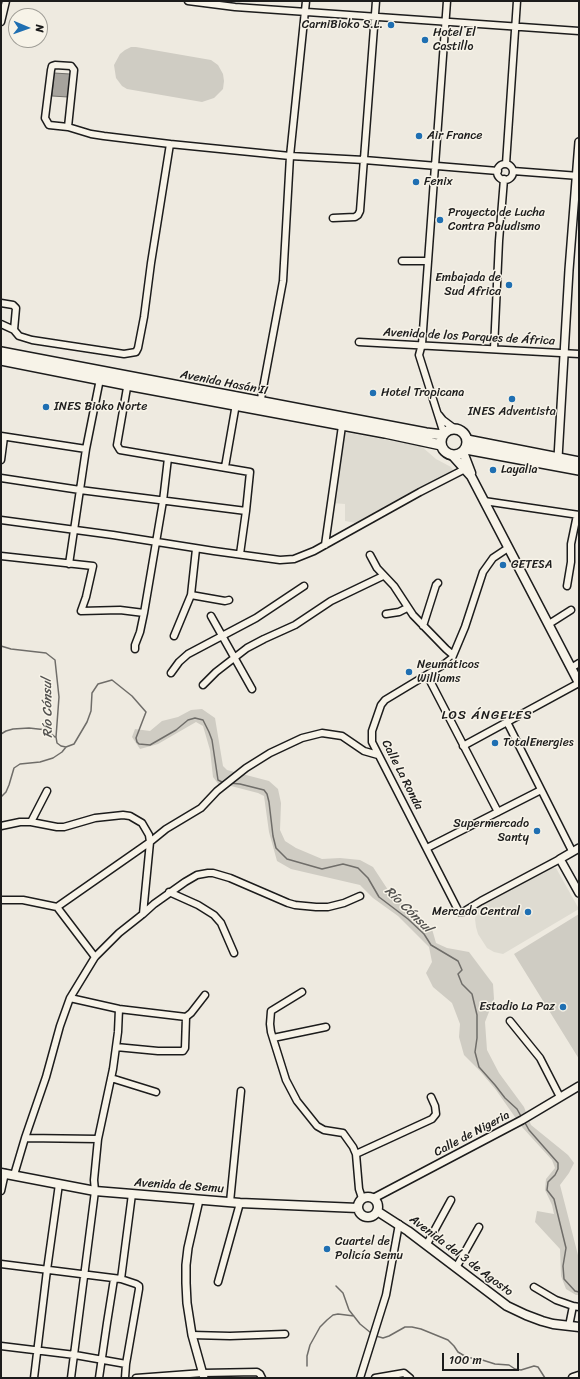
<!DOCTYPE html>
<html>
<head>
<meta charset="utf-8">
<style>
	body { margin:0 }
	#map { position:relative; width:580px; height:1379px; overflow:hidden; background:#eeeae0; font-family:Sriracha,sans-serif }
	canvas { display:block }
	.frame { position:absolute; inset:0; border:2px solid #1c1c1c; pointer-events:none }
	.north { position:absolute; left:8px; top:8px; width:40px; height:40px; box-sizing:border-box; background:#f7f3e8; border:1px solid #9f9d96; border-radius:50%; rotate:92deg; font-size:11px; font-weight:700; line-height:16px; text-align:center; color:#1c1c1c }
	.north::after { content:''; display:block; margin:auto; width:14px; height:18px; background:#1f6fb2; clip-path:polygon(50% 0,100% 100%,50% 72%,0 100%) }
	.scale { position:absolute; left:442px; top:1353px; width:77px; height:18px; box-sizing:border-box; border:2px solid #1c1c1c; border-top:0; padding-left:5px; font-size:12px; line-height:14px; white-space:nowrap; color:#1c1c1c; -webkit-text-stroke:3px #f7f3e8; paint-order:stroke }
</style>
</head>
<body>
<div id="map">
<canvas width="580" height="1379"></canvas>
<div class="frame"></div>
<div class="north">N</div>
<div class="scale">100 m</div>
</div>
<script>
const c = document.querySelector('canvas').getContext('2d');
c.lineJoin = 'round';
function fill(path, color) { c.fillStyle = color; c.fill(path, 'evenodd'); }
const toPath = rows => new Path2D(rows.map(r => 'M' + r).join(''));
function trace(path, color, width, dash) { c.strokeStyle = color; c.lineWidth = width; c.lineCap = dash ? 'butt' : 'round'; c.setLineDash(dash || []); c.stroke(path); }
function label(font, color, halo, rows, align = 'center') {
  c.font = font + ' Sriracha,sans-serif'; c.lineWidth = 3; c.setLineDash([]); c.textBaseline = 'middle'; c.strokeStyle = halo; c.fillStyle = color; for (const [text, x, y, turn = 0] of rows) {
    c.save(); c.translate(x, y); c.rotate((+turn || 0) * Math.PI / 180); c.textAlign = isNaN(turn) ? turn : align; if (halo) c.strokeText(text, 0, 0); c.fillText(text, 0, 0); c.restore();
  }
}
fill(toPath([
	[343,432,421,446,436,459,451,467,454,472,361,524,345,521,345,504,332,503],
	[549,868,556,868,579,909,503,954,494,952,487,948,478,934,476,927,475,919,478,906]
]), '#dedbd1');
fill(toPath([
	[131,47,136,47,211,60,218,65,223,74,224,81,223,89,214,98,202,102,127,89,122,86,116,78,114,65,120,54,125,50],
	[202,709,215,718,223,766,227,770,269,781,278,789,281,803,280,830,285,841,296,848,322,859,340,858,360,860,373,867,390,893,414,912,424,925,432,929,436,943,447,948,469,952,493,984,494,999,485,1022,487,1050,499,1073,524,1107,531,1125,568,1155,574,1163,569,1173,560,1185,579,1259,579,1295,576,1295,566,1289,561,1276,560,1249,535,1222,537,1211,554,1214,552,1205,545,1190,546,1179,555,1168,552,1160,522,1127,496,1090,480,1071,464,1055,459,1037,460,1024,452,1003,433,987,426,973,432,962,429,947,398,916,373,898,360,885,291,869,277,861,269,832,264,796,258,793,231,786,219,785,213,777,210,750,203,726,196,722,158,744,140,749,132,737,135,729,150,731,162,721,178,717,191,710],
	[579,914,579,1059,514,954]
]), '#cfccc3');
const water = toPath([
	[54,73,70,74,68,97,52,96,54,73]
]);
fill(water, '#a6a39d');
trace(water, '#6f6d69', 1);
trace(toPath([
	[1,646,11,649,46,653,55,660,59,697,56,737,57,743,61,746,66,747,74,744,87,722,91,711,92,693,98,684,112,680,132,696,146,712,136,738,137,742,139,744,150,745,176,730,188,720,195,718,203,720,209,732,212,740,218,780,224,783],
	[1,734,6,731,13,729,29,728,47,730,55,737],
	[229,783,240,784,264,790,267,794,269,802,273,836,276,848,287,859,322,869,343,864,358,868,368,878,379,897,408,919,424,934,431,945,458,961,462,970,458,974,462,984,472,994,477,1015,477,1038,475,1052,479,1067,495,1085,505,1098,517,1109,522,1118],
	[1,797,6,792,9,785,14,768,20,764,40,762,53,758,62,752,66,747],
	[524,1121,529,1130,558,1163,558,1169,555,1175,548,1182,547,1190,554,1199,566,1248,563,1266,564,1279,575,1291,579,1292],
	[336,1286,343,1293,349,1310,360,1324,371,1333],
	[376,1336,383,1338,389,1336,405,1327,412,1327,421,1329,448,1340,454,1346,458,1352,468,1358,476,1358,495,1364,509,1365,515,1369,521,1370,534,1366,538,1367,545,1378],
	[307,1366,307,1356,310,1345,320,1327,327,1320,333,1315,338,1314,354,1316]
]), '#6f6d69', 1.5);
const minor = toPath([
	[188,1,235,7,579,31],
	[1,22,6,1],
	[68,127,74,70,71,66,55,65,52,66,51,70,45,118,49,125,68,127,91,134,104,136,170,144,290,156,364,160,498,171],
	[506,164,517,1],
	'497 172a8 8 0 1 1 16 0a8 8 0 1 1-16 0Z',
	[513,171,579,176],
	[333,218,355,217,358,215,360,211,376,1],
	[402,261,428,261],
	[1,303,13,305,16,308,14,330],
	[1,324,14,330,19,336,32,340,124,354,136,352,138,348,144,317,151,263,170,144],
	[359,342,579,354],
	[494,349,499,241,504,179],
	[128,382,117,445,120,450,250,472,246,511],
	[260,404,283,281,290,156,306,1],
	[439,415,443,420,455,429],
	[444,434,419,355,422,344,447,1],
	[1,436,86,449],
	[1,460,4,437],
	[225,467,236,404],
	[1,478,80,490,246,511,240,554],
	[484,501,579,515],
	[1,520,113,535,214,551,280,560,294,559,314,551,420,492,465,469],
	[325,545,342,426],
	[508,548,493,558,483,572,465,627,452,658,443,665,385,700,381,705,372,731,372,742,459,912,463,912,481,901,560,859],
	[370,555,377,568,394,586,413,615,446,649,453,655],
	[1,556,93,566,86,597,81,611,120,610,144,613],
	[69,564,86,449,100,379],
	[567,586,571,562,571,544,577,515],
	[191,595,225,601,229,600],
	[386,614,399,612,407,608],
	[211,616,252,689],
	[549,624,571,610],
	[423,626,436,585,438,583],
	[174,636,191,595,196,549],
	[135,649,135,645,140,632,144,613,163,501,168,458],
	[571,668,579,663],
	[171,673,179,662,188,654,256,618,304,586],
	[427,675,498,812],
	[203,685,216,672,247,648,264,639,295,625,331,601,383,576],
	[507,722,572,851],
	[463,746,579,683],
	[31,822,47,791],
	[1,826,20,822,31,822,57,827,64,827,95,818,123,815,130,816,142,823,149,835,150,842,143,914,119,933,95,957,70,998,60,1026,46,1077,25,1138,14,1175],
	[427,848,541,790],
	[169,892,198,905,214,915,221,923,234,953],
	[1,900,23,900,57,907,95,957],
	[57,907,150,842,166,829,201,808,217,791,246,768,270,753,302,738,322,733,342,736,364,751,378,755],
	[143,914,154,904,185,882,197,875,208,873,213,873,230,878,288,903,295,905,316,907,328,907,344,903,360,896],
	[302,992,271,1011,270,1024,271,1032,286,1080,297,1101,317,1126,324,1130,343,1133,353,1147,356,1154,359,1189,362,1198],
	[70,998,119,1009,186,1017,191,1013,205,995],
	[510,1021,540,1058,560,1097],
	[273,1038,326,1027],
	[116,1047,158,1051,183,1051,185,1048,186,1017],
	[111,1078,156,1092],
	[25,1138,98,1139],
	[356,1154,432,1119,436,1114,435,1106,431,1097],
	[1,1191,5,1173],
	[230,1202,241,1091],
	[427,1244,451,1200],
	[1,1264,121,1279,136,1284,139,1286,139,1289,126,1364,125,1378],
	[457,1266,479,1227],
	[121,1279,132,1194],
	[218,1282,240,1203],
	[534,1287,556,1300,573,1306,579,1307],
	[569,1326,573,1306],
	[192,1335,230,1336,285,1334],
	[1,1346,75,1355,126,1364],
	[34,1378,47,1270,59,1184],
	[71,1378,95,1191,94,1180,98,1139,113,1069,118,1032,119,1009],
	[99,1378,107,1323,114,1279],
	[136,1378,203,1373,257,1372,260,1374,262,1378],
	[360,1378,386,1295,399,1224],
	[375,1378,404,1373,410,1378]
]);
const tertiary = toPath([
	[558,458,569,270,579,142],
	[579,848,560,859,579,893],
	[374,1198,522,1120,579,1086],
	[199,1200,188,1248,186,1265,186,1283,187,1303,192,1335,204,1378]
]);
const secondary = toPath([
	[463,452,471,473],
	[453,456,471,476,579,683],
	[1,1173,95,1191,132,1194,240,1203,358,1208],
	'358 1207a10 10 0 1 1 20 0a10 10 0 1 1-20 0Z',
	[377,1211,408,1231,507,1306,526,1315,542,1321,553,1324,579,1327],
	[573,1378,579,1376]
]);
const primary = toPath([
	[1,352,426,433,443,435],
	[1,360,127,385,385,433,441,445],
	'441 442a13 13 0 1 1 26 0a13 13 0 1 1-26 0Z',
	[467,440,579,462],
	[466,449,579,470]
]);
trace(minor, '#1c1c1c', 9);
trace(tertiary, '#1c1c1c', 10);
trace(secondary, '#1c1c1c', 11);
trace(primary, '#1c1c1c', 12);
trace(minor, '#f7f3e8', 6);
trace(tertiary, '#f7f3e8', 7);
trace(secondary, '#f7f3e8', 8);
trace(primary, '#f7f3e8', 9);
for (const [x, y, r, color] of [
	[391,25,4,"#1f6fb2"],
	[425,40,4,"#1f6fb2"],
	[419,136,4,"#1f6fb2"],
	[416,182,4,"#1f6fb2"],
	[440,220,4,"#1f6fb2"],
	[509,285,4,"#1f6fb2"],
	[373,393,4,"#1f6fb2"],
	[512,399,4,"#1f6fb2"],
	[46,407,4,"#1f6fb2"],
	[493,470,4,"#1f6fb2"],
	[503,565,4,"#1f6fb2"],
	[409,672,4,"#1f6fb2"],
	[495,743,4,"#1f6fb2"],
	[537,831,4,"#1f6fb2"],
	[528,912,4,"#1f6fb2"],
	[563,1007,4,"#1f6fb2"],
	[327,1249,4,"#1f6fb2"]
]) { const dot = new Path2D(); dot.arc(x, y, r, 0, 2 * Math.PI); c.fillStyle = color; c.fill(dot); trace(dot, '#f7f3e8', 1.5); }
label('12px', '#1c1c1c', '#f7f3e8', [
	["CarniBioko S.L.",383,25,"right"],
	["Hotel El",433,33],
	["Castillo",433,47],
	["Air France",427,136],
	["Fenix",424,182],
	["Proyecto de Lucha",448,213],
	["Contra Paludismo",448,227],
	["Embajada de",501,278,"right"],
	["Sud Africa",501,292,"right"],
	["Hotel Tropicana",381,393],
	["INES Bioko Norte",54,407],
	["INES Adventista",512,412,"center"],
	["Layalia",501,470],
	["GETESA",511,565],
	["Neumáticos",417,665],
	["Williams",417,679],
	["TotalEnergies",503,743],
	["Supermercado",529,824,"right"],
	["Santy",529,838,"right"],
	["Mercado Central",520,912,"right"],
	["Estadio La Paz",555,1007,"right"],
	["Cuartel de",335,1242],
	["Policía Semu",335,1256]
], 'left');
label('12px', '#1c1c1c', '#f7f3e8', [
	["Avenida de los Parques de África",469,337,3],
	["Avenida Hasán II",224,383,11],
	["Calle La Ronda",402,775,63],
	["Calle de Nigeria",472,1134,-28],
	["Avenida de Semu",179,1186,4],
	["Avenida del 3 de Agosto",461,1256,37]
]);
label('italic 13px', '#535250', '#f7f3e8', [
	["Río Cónsul",48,708,-91],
	["Río Cónsul",408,910,44]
]);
c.letterSpacing = '1px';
label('13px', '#1c1c1c', '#f7f3e8', [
	["LOS ÁNGELES",487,716]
]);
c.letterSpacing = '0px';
</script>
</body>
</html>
